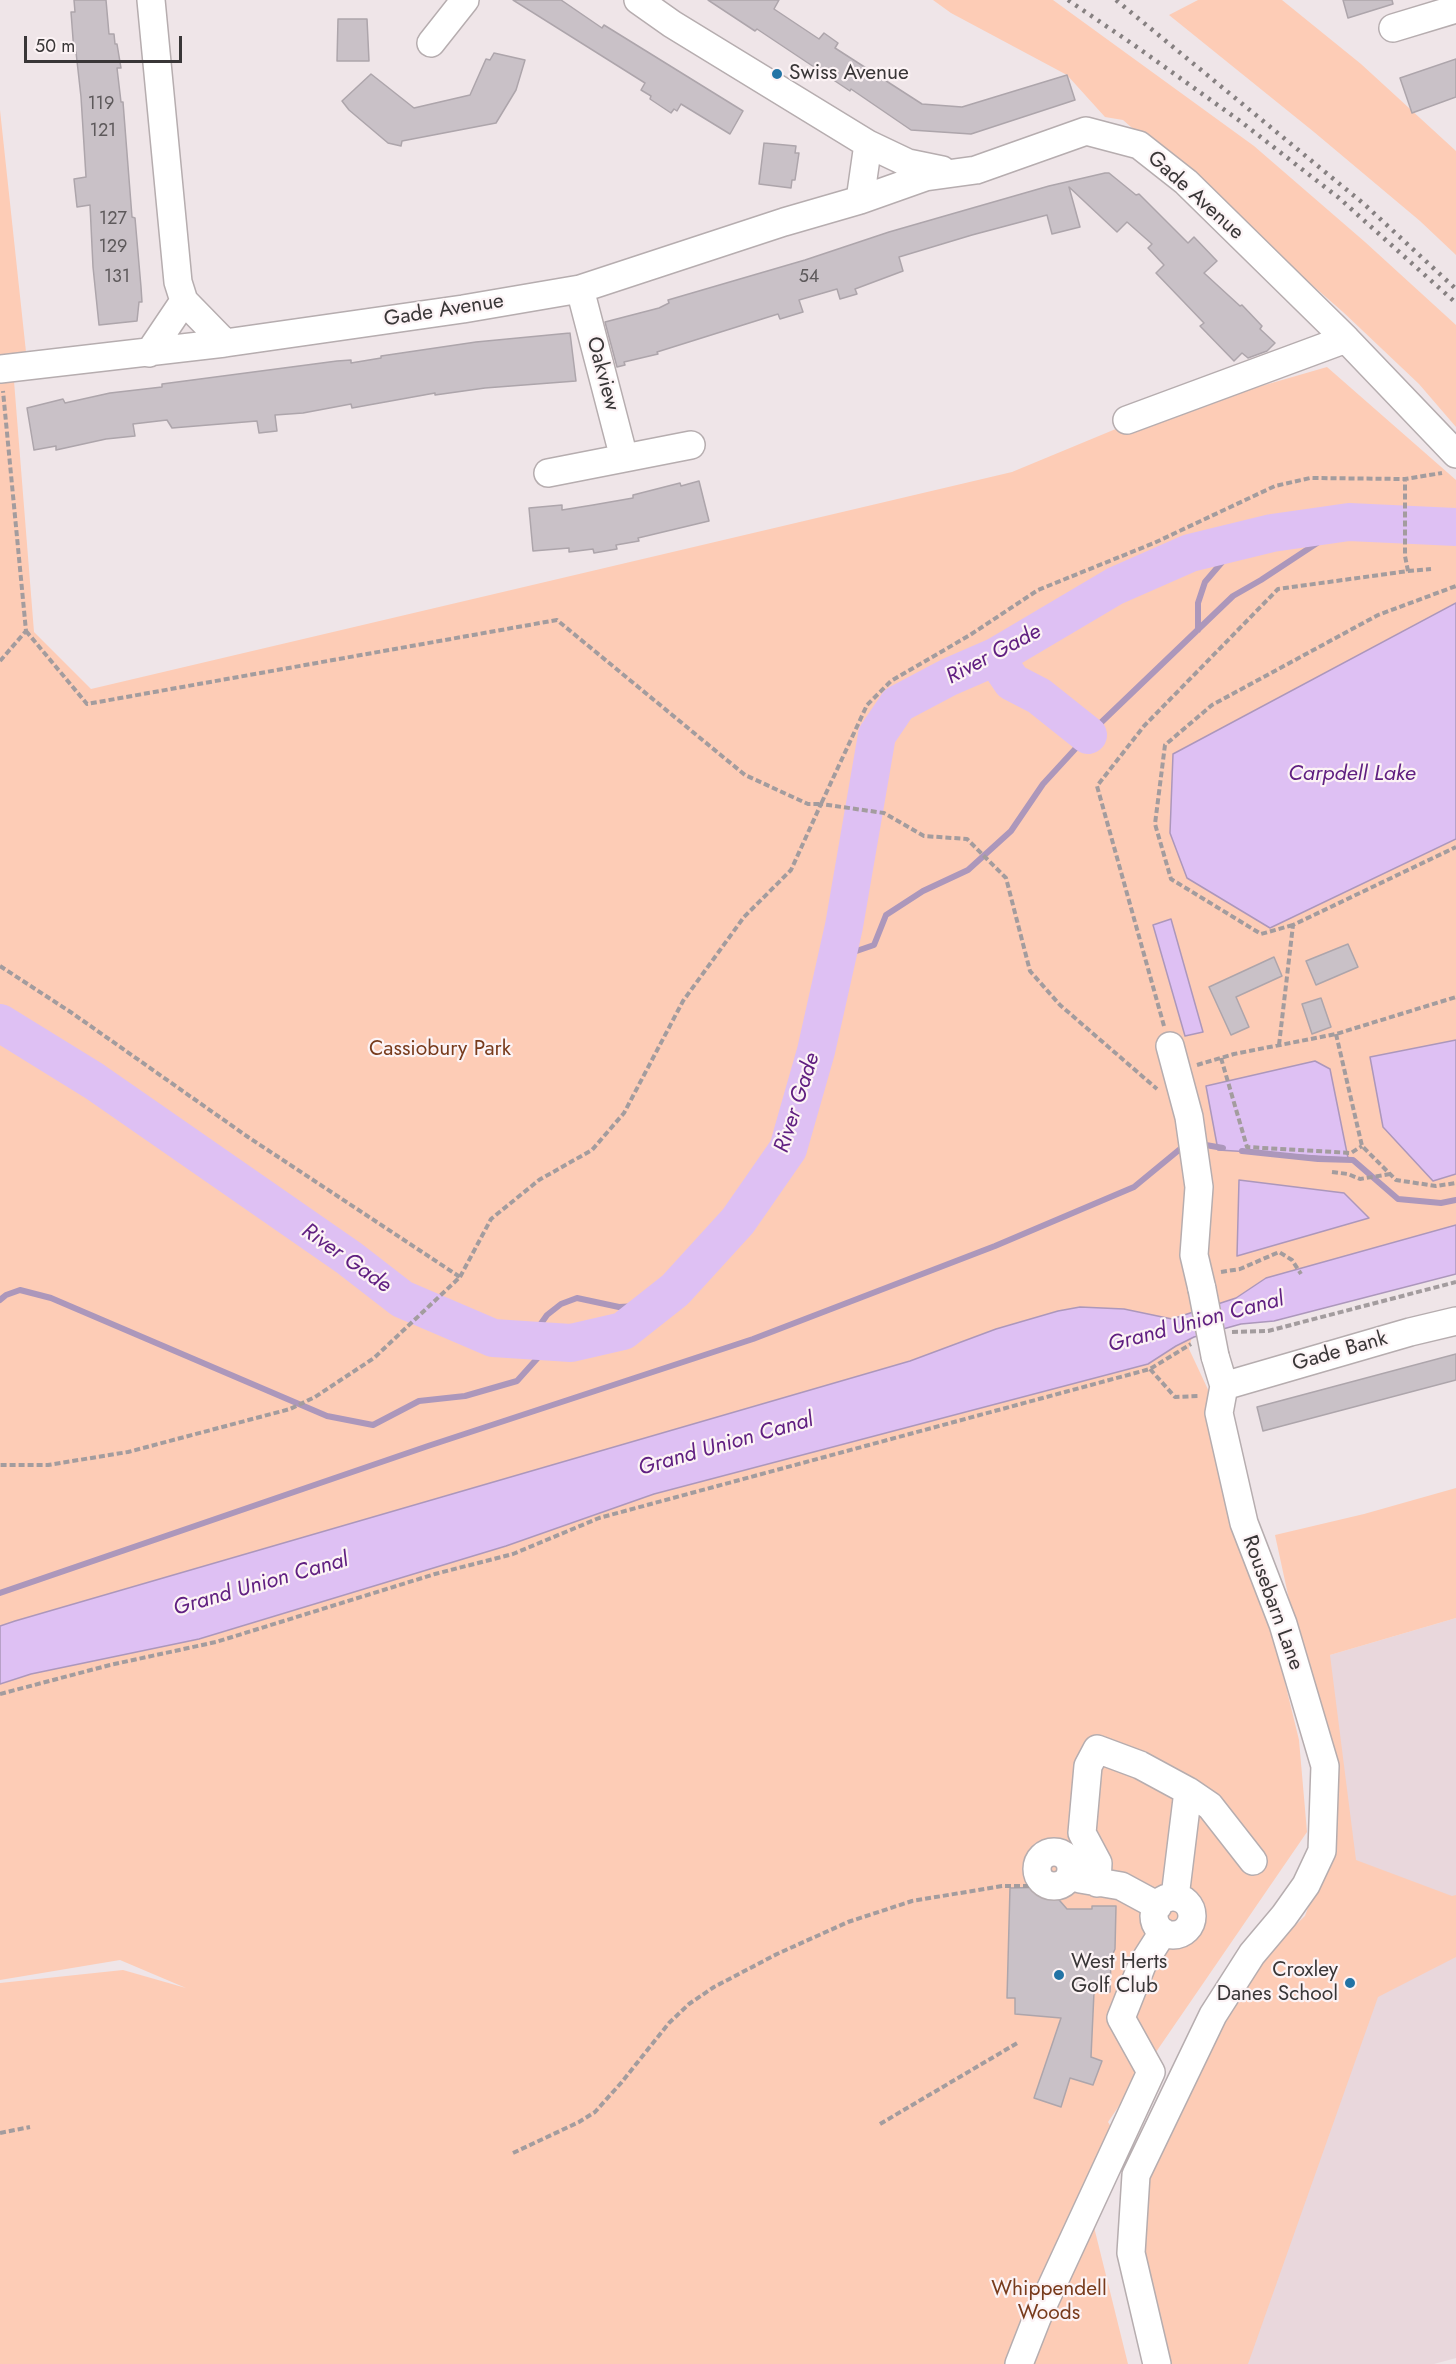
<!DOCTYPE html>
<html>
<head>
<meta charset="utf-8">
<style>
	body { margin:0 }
	#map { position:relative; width:1456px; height:2364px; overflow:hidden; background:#efe5e8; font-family:Jost,sans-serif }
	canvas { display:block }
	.scale { position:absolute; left:24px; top:36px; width:158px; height:27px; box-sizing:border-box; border:3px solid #393637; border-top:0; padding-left:8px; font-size:18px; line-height:21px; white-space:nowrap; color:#393637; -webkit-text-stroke:4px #fcf3f5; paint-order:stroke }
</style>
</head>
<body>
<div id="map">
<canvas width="1456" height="2364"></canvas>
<div class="scale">50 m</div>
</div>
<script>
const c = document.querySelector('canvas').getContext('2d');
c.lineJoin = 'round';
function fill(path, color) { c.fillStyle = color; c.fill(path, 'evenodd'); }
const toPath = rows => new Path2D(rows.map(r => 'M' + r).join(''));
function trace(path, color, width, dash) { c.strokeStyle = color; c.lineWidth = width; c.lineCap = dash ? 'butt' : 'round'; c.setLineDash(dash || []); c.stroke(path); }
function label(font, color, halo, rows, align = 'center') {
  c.font = font + ' Jost,sans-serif'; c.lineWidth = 4.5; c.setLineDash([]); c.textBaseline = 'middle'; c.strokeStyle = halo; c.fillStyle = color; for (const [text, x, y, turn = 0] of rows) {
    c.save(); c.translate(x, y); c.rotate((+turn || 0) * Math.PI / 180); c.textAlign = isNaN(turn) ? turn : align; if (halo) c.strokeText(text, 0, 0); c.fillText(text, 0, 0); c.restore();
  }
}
fill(toPath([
	[1456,1618,1456,2358,1434,2364,1150,2364,1262,1958,1305,1916,1319,1879,1317,1794,1291,1696,1330,1655]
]), '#e9d7dc');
fill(toPath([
	[933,0,1053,0,1254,146,1365,242,1456,325,1456,427,1419,384,1343,312,1123,120,1105,117,1067,75,951,13],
	[1198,0,1282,0,1361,64,1456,151,1456,255,1420,221,1314,132,1169,15],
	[0,110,26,352,14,381,34,632,91,689,1012,472,1123,426,1327,367,1456,480,1456,1225,1266,1278,1236,1298,1198,1311,1189,1349,1219,1413,1299,1740,1307,1832,1108,2122,1128,2153,1092,2219,1128,2364,0,2364,0,1983,123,1970,186,1988,120,1960,0,1980],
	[1456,1488,1456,1618,1330,1655,1356,1860,1452,1896,1456,1895,1456,1957,1378,1997,1248,2364,1150,2364,1138,2334,1150,2167,1227,2008,1262,1958,1305,1916,1319,1879,1312,1705,1275,1535,1364,1514]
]), '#fdccb6');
const water = toPath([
	[1456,603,1456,839,1270,928,1187,878,1170,833,1173,754,1456,603],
	[1171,919,1203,1032,1185,1036,1153,925,1171,919],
	[1456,1040,1456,1174,1433,1181,1383,1127,1370,1057,1456,1040],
	[1315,1061,1330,1069,1348,1158,1218,1150,1206,1086,1315,1061],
	[1239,1180,1344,1193,1369,1218,1237,1256,1239,1180],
	[1456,1225,1456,1274,1274,1321,1241,1324,1194,1337,1176,1346,1148,1364,654,1494,506,1546,199,1639,31,1674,0,1684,0,1626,15,1621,910,1361,996,1329,1058,1311,1080,1307,1124,1309,1172,1319,1236,1298,1266,1278,1456,1225]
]);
fill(water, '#dec0f3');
trace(water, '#ac97bb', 1.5);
trace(toPath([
	[1198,630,1198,603,1205,582,1241,540],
	[836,958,874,945,886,915,923,891,968,870,1011,831,1043,784,1088,735,1233,596,1261,580,1349,522],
	[1200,1144,1223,1148],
	[1242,1151,1318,1159,1353,1160,1398,1199,1441,1203,1456,1200],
	[0,1300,6,1295,20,1290,51,1298,327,1416,373,1425,419,1401,465,1396,517,1381,552,1342],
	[528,1342,547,1315,561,1304,577,1298,619,1307,656,1305],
	[0,1593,428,1446,753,1339,995,1246,1134,1187,1185,1145]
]), '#ac97bb', 6);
trace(toPath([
	[995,657,1012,682,1039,696,1088,735],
	[0,1023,94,1081,349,1258,402,1299,493,1338,571,1343,623,1331,675,1290,738,1221,788,1149,816,1051,844,926,877,735,898,704,949,677,995,657,1115,586,1190,553,1272,533,1349,522,1456,527]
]), '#dec0f3', 38);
const building = toPath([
	[74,0,106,0,109,34,114,34,115,44,117,44,121,68,117,68,121,102,123,102,132,217,135,218,141,287,142,302,139,302,137,321,99,325,93,267,90,205,77,207,74,179,86,177,81,97,76,52,74,52,71,12,75,12,74,0],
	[513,0,561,0,602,28,604,25,743,111,730,134,681,104,677,111,674,109,671,113,650,99,651,96,641,90,645,83,513,0],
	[708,0,779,0,774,9,819,39,824,33,838,43,835,48,922,104,962,107,1067,75,1075,100,971,134,911,130,851,89,850,91,757,29,755,31,708,0],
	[1343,0,1392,0,1393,4,1348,18,1343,0],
	[338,19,367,19,369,61,337,61,338,19],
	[494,53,525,60,516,90,496,123,402,141,401,146,388,143,349,110,342,101,371,74,414,108,470,95,486,59,490,60,494,53],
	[1456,59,1456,97,1412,113,1400,78,1456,59],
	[764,143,796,146,795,153,799,153,795,180,792,180,791,188,759,184,764,143],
	[1105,173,1109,173,1136,195,1139,194,1188,243,1194,237,1217,261,1204,273,1240,306,1242,305,1262,326,1260,329,1275,343,1267,351,1248,358,1242,353,1234,361,1200,326,1204,323,1156,273,1164,265,1148,248,1152,244,1127,222,1117,232,1069,187,1080,227,1052,234,1047,215,972,235,899,257,903,271,855,289,857,294,840,299,837,289,799,300,803,312,780,319,778,314,657,352,658,354,624,362,625,365,617,367,605,322,659,308,669,303,668,300,805,260,889,232,1049,186,1105,173],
	[570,333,576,381,485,388,435,395,435,393,352,408,351,404,303,413,275,415,277,431,259,433,257,421,172,428,167,420,133,424,135,436,106,439,56,450,56,446,34,450,27,408,63,399,65,403,110,393,162,387,162,384,337,361,351,360,351,363,381,358,381,356,476,342,570,333],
	[699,481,709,521,638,538,639,541,616,545,617,549,594,553,593,549,569,552,569,548,533,551,529,508,562,505,562,510,593,505,633,498,633,495,680,483,681,486,699,481],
	[1348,944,1358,967,1316,985,1306,961,1348,944],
	[1274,957,1282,976,1236,997,1249,1027,1231,1035,1209,987,1274,957],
	[1321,998,1331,1027,1312,1034,1302,1004,1321,998],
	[1456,1354,1456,1380,1263,1431,1257,1407,1456,1354],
	[1053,1887,1053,1893,1067,1909,1092,1909,1092,1906,1116,1906,1115,1949,1111,1958,1110,1992,1094,1992,1091,2057,1102,2061,1093,2085,1070,2078,1061,2107,1034,2098,1061,2018,1015,2014,1015,1998,1007,1998,1010,1888,1053,1887]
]);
fill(building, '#c9c1c7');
trace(building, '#ada5ab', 1.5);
const minor = toPath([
	[151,0,178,282,184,301,225,343],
	[638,0,672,24,868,144,908,163,942,170],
	[1393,28,1456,9],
	[431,43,465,0],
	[860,200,868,144],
	[580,289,624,458],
	[149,353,184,301],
	[0,369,225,343,463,309,580,289,784,222,860,200,925,177,976,170,1086,131,1139,145,1186,182,1346,339,1456,454],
	[1127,420,1346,339],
	[548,473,691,445],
	[1170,1046,1189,1117,1199,1187,1194,1255,1202,1289],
	[1224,1386,1410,1332,1456,1321],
	[1188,1791,1210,1806,1253,1861],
	'1037 1869a17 17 0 1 1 34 0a17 17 0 1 1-34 0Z',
	[1080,1879,1121,1886,1158,1906],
	[1097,1883,1098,1863,1082,1833,1088,1766,1097,1749,1140,1765,1188,1791,1175,1897],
	'1154 1916a19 19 0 1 1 38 0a19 19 0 1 1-38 0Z',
	[1019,2364,1037,2318,1151,2072,1121,2018,1142,1965,1163,1932],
	[1157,2364,1131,2253,1136,2175,1213,2015,1252,1954,1284,1916,1306,1885,1322,1851,1325,1766,1283,1624,1244,1523,1219,1413,1224,1386,1215,1356]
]);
trace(minor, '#b6adaf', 30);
trace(toPath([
	[1408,571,1431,569],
	[26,631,87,704,557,620,745,775,808,804,821,804,867,705,891,681,970,635,1038,590,1154,543,1275,486,1310,478,1405,479,1442,473],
	[0,661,26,631,3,391],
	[1293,925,1261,934,1171,879,1155,824,1165,745,1212,705,1378,615,1456,586],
	[0,966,72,1013,248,1137,460,1277,374,1358,315,1397,290,1409,128,1452,48,1465,0,1465],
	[1164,1026,1097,786,1144,726,1278,589,1408,571,1405,556,1405,479],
	[1336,1034,1362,1146,1396,1180,1436,1186,1456,1183],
	[1279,1045,1293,925,1456,847],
	[1221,1058,1247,1147,1351,1153,1362,1146],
	[1197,1065,1234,1054,1336,1034,1456,997],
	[1332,1172,1348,1174,1360,1179,1390,1174],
	[1221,1272,1240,1269,1279,1252,1292,1260,1301,1274],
	[460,1277,491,1219,539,1180,592,1150,624,1113,683,1001,744,917,791,870,821,804,884,813,924,836,967,839,1006,878,1030,971,1060,1005,1157,1089],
	[1232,1332,1268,1331,1456,1282],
	[1150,1369,1175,1397,1200,1396],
	[0,1694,110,1665,216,1642,435,1574,513,1554,599,1518,1150,1369,1191,1344],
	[880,2124,1019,2042],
	[0,2133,30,2127],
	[513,2153,579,2122,595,2112,621,2083,669,2023,689,2004,714,1987,777,1954,848,1922,912,1901,1002,1886,1030,1886]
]), '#a39c9e', 4, [6, 3]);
trace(minor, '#fff', 27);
trace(toPath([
	[1068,0,1134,45,1240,121,1339,198,1456,303],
	[1116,0,1364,204,1456,289]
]), '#868081', 4.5, [3, 6]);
const minorBridge = toPath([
	[1202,1289,1215,1356]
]);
trace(minorBridge, '#b6adaf', 30, []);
trace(minorBridge, '#fff', 27);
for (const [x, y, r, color] of [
	[777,74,6,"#2273a5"],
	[1059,1975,6,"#2273a5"],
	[1350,1983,6,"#2273a5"]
]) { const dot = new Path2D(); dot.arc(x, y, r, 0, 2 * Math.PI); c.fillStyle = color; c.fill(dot); trace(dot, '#fcf3f5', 2); }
label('18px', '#5d595b', null, [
	["119",101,105],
	["121",103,132],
	["127",113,220],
	["129",113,248],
	["131",117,278],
	["54",809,278]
]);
label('21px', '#393637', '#fcf3f5', [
	["Swiss Avenue",789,74],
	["West Herts",1071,1963],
	["Golf Club",1071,1987],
	["Croxley",1338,1971,"right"],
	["Danes School",1338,1995,"right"]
], 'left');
label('21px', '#393637', '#fcf3f5', [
	["Gade Avenue",1195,196,42],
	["Gade Avenue",444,311,-9],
	["Oakview",602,374,75],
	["Gade Bank",1340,1352,-16],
	["Rousebarn Lane",1272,1603,70]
]);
label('21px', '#783b1c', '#fcf3f5', [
	["Cassiobury Park",440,1050],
	["Whippendell",1049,2290],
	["Woods",1049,2314]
]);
label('italic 22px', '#601f81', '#fcf3f5', [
	["River Gade",994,655,-28],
	["Carpdell Lake",1352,775],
	["River Gade",798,1103,-72],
	["River Gade",346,1259,35],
	["Grand Union Canal",1196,1323,-15],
	["Grand Union Canal",726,1445,-16],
	["Grand Union Canal",261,1585,-16]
]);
</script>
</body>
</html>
